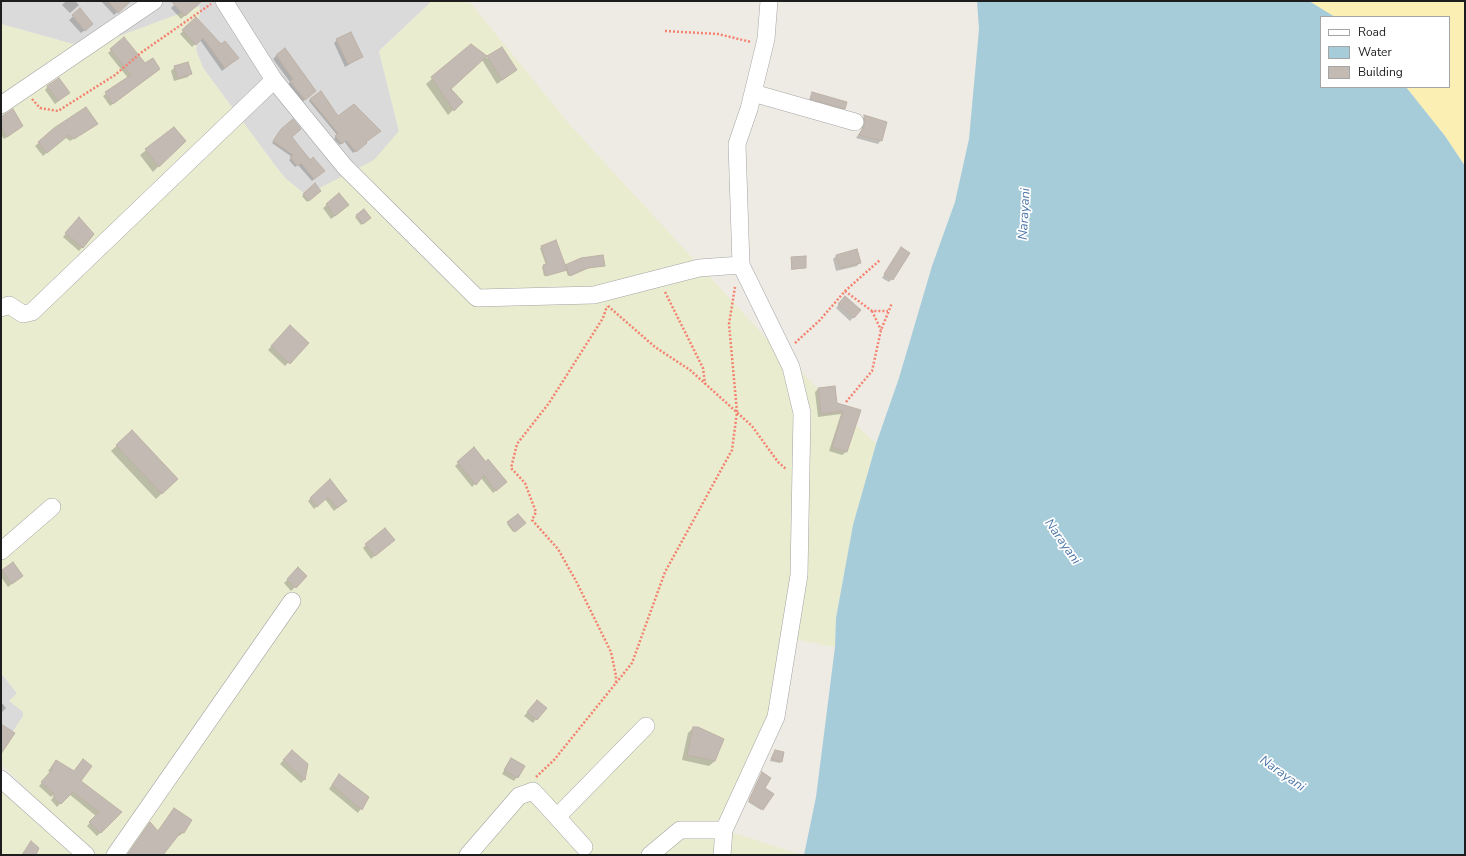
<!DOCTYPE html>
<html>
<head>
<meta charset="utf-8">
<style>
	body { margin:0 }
	#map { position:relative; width:1466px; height:856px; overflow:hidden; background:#eeebe4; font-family:"Nunito Sans",sans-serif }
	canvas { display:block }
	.frame { position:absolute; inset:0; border:2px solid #1d1d1d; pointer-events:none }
	.legend { position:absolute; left:1320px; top:16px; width:130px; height:72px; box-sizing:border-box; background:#fff; border:1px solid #a5a5a5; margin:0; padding:5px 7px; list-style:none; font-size:12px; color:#1d1d1d }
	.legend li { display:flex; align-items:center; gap:8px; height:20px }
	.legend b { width:20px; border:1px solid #a5a5a5 }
</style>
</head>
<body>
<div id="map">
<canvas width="1466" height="856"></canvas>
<div class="frame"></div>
<ul class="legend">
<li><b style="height:5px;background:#fff"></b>Road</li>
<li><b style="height:11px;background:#a6ccda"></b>Water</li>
<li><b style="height:11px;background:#c2bab3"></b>Building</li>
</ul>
</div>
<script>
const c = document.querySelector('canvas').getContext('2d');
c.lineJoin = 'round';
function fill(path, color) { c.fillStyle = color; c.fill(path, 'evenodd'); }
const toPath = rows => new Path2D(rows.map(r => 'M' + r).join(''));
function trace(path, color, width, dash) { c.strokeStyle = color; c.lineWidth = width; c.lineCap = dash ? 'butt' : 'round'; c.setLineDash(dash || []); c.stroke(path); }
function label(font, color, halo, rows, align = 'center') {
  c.font = font + ' "Nunito Sans",sans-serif'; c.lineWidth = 3.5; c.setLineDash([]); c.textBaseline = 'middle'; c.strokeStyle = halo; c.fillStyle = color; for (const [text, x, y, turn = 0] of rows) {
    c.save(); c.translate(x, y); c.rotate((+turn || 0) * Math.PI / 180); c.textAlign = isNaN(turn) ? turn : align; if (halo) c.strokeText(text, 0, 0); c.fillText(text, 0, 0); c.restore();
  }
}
fill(toPath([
	[1,1,432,1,379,51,399,131,395,142,366,167,305,195,285,178,277,168,203,68,196,50,200,7,87,48,1,24],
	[1,673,24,702,23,716,1,750]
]), '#dbdada');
fill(toPath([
	[432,1,469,1,570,125,769,341,876,444,853,525,836,618,835,647,782,637,776,717,725,830,802,855,94,855,1,764,1,750,23,716,23,712,9,701,17,693,1,673,1,24,87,48,200,6,196,50,203,68,277,168,285,178,306,195,374,160,399,131,379,51],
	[1,779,86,855,1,855]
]), '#e9eccf');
fill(toPath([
	[1309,1,1465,1,1465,166,1445,136,1406,87,1449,87,1449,17,1335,17]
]), '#fbefb4');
fill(toPath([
	[977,1,1309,1,1335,17,1321,17,1321,87,1406,87,1445,136,1465,166,1465,855,804,855,816,797,835,647,836,618,853,525,876,444,899,378,932,266,955,202,969,139,979,29]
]), '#a6ccda');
fill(toPath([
	[66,1,75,1,79,5,70,13,62,5],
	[101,1,122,1,126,5,114,15],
	[178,1,201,1,181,19,171,8],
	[80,10,89,27,81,33,69,20],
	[196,19,234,61,222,71,200,40,192,47,180,34],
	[124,39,145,64,156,71,110,106,103,96,128,78,108,53],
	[337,40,362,57,345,67,334,43],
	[471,45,487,58,502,48,516,70,497,84,482,60,450,89,461,102,448,115,426,84],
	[277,55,311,95,301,103,288,85,290,82,273,59],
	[175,67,191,73,188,77,174,81,171,71],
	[48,86,69,93,55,104,45,90],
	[813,93,844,108,841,112,808,102],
	[310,99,338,117,365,142,364,145,353,153,344,141,340,145,334,139,337,135,309,101],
	[864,117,886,122,881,140,878,144,856,138,862,129,861,120],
	[1,118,19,129,4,139,1,135],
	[97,124,70,141,65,137,43,156,35,146,55,129],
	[174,128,184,140,153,172,140,155],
	[279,132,291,137,322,173,312,181,298,165,295,167,289,160,292,157,272,143],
	[315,185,320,191,307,202,302,196],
	[339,195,344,209,331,219,323,208],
	[364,210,369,219,361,225,355,217],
	[76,222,93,234,79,251,63,237],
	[556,242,565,267,604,265,586,269,568,276,566,270,544,276,542,267,546,265,540,248],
	[901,248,892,279,889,282,882,278],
	[836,256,860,262,857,266,836,271,833,259],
	[791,258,805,268,791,270],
	[845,297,860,310,850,321,836,308],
	[290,327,307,343,285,366,268,350],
	[818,389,836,403,859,410,846,452,842,455,829,451,841,414,818,417,815,392],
	[132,431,177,479,156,499,111,451],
	[474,449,503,485,493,493,481,478,472,487,455,466],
	[330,481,343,503,334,511,325,499,314,509,308,501],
	[518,515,525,523,513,532,507,524],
	[390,543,371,559,363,548,366,545],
	[13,564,22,576,8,587,1,577,1,572],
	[298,569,306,576,291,591,284,583],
	[1,702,6,708,1,713],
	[534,705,545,708,533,723,524,716],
	[693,728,715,761,709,766,682,760,688,733],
	[292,751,307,765,304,780,301,783,280,764],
	[774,753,781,761,780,763,770,761],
	[511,759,517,777,514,781,502,774],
	[56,761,79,781,120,813,97,836,87,826,96,816,69,794,57,807,51,800,57,793,56,792,51,797,39,786,51,773,48,771],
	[762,774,764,788,761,810,748,802],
	[339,775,368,797,358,813,329,789],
	[174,809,191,820,183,833,179,836,178,835,162,855,127,855,158,831]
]), '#0003');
const building = toPath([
	[108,1,131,1,118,13,108,1],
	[171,1,202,1,185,16,171,1],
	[80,8,93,24,85,31,72,15,80,8],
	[196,17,221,44,225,41,239,58,225,68,203,38,196,45,182,30,196,17],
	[351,32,363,57,348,64,336,39,351,32],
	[124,37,145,63,153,58,160,69,113,104,105,92,131,75,110,49,124,37],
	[471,44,487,56,451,89,463,102,454,111,431,77,471,44],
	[502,47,517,70,502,80,487,56,502,47],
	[285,48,316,91,305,100,290,81,293,79,276,55,285,48],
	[188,62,192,74,178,78,174,66,188,62],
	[59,78,70,93,58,101,47,86,59,78],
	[321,91,338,116,354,104,381,131,366,142,367,143,356,152,346,140,342,144,335,136,338,133,310,99,321,91],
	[812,92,847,102,845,109,810,99,812,92],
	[86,107,98,124,74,139,69,135,47,153,38,142,54,128,86,107],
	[13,109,23,126,7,137,1,127,1,117,13,109],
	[864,115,887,122,882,141,859,135,865,124,864,115],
	[293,119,301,129,292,137,310,160,313,157,325,171,314,179,301,163,297,166,290,157,293,155,273,141,281,129,293,119],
	[174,127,186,141,159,167,145,149,174,127],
	[315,183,321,191,309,201,303,194,315,183],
	[339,193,349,205,335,216,326,204,339,193],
	[364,209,371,218,363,224,356,215,364,209],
	[79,217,94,234,83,248,65,233,79,217],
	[556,240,567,270,546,276,543,265,547,264,541,246,556,240],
	[901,247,910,253,893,280,884,274,901,247],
	[857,249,861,263,840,268,836,255,857,249],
	[603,255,605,266,588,268,570,276,565,265,581,258,603,255],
	[806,256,806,268,792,269,791,257,806,256],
	[845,296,861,310,854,318,838,304,845,296],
	[290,325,309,343,290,364,271,346,290,325],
	[835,386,837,403,861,410,847,452,832,447,843,411,821,414,818,388,835,386],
	[132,430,178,479,162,494,116,445,132,430],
	[474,447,486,462,488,459,507,482,496,491,484,475,476,485,457,462,474,447],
	[330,479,347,501,337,508,328,497,317,507,310,498,330,479],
	[518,514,526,523,515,532,507,522,518,514],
	[385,528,395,540,375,556,365,544,385,528],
	[13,562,23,576,12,584,2,570,13,562],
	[298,567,307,576,296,588,287,579,298,567],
	[537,700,547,708,537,720,527,712,537,700],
	[1,724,15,733,1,754,1,724],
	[693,727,698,727,724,739,715,761,687,755,693,727],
	[292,750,308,764,305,780,283,760,292,750],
	[775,750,784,752,782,762,771,759,775,750],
	[511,758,525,766,518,778,504,770,511,758],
	[83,759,92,766,81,781,122,812,101,833,89,822,99,812,73,792,61,804,53,796,55,795,41,782,53,769,51,768,56,760,74,771,83,759],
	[762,772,771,778,765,788,774,794,763,810,749,800,762,772],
	[339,774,369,797,362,810,332,785,339,774],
	[174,808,192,820,184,833,181,832,163,855,127,855,150,822,158,831,174,808],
	[31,841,39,848,36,855,22,855,31,841]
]);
fill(building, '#c2bab3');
trace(building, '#bfb2a7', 1);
const minor = toPath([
	[224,1,274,80,345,167,477,298,594,295,699,268,741,265],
	[753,93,855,122],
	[1,105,154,1],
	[1,308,9,305,23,314,32,312,274,80],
	[1,551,52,507],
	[1,779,86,855],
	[584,847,557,817,646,726],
	[115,855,292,601],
	[468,855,519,796,533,791,557,817],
	[650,855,680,830,724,830],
	[722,855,724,830,776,717,799,575,802,413,791,367,741,265,737,144,749,109,766,39,769,1]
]);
trace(minor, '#a4a4a4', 18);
trace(toPath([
	[665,31,718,34,751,42],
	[32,99,40,108,58,111,115,75,142,52,211,4],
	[845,291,872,311,888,311],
	[665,292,703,368,705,384],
	[608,306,655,347,690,370,752,426,778,462,786,469],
	[872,311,881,330],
	[795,343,820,320,845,291,880,260],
	[846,402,872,371,881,330,892,303],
	[616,683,632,663,665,572,732,450,737,412,729,324,735,287],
	[536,777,554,760,616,683,616,676,611,652,576,581,558,549,532,520,536,512,525,483,511,468,517,444,549,403,603,318,607,306]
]), '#f38270', 2.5, [2, 2]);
trace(minor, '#fff', 17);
label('italic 13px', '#4f78a8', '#fff', [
	["Narayani",1025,214,-87],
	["Narayani",1062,542,55],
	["Narayani",1282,774,35]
]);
</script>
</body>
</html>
